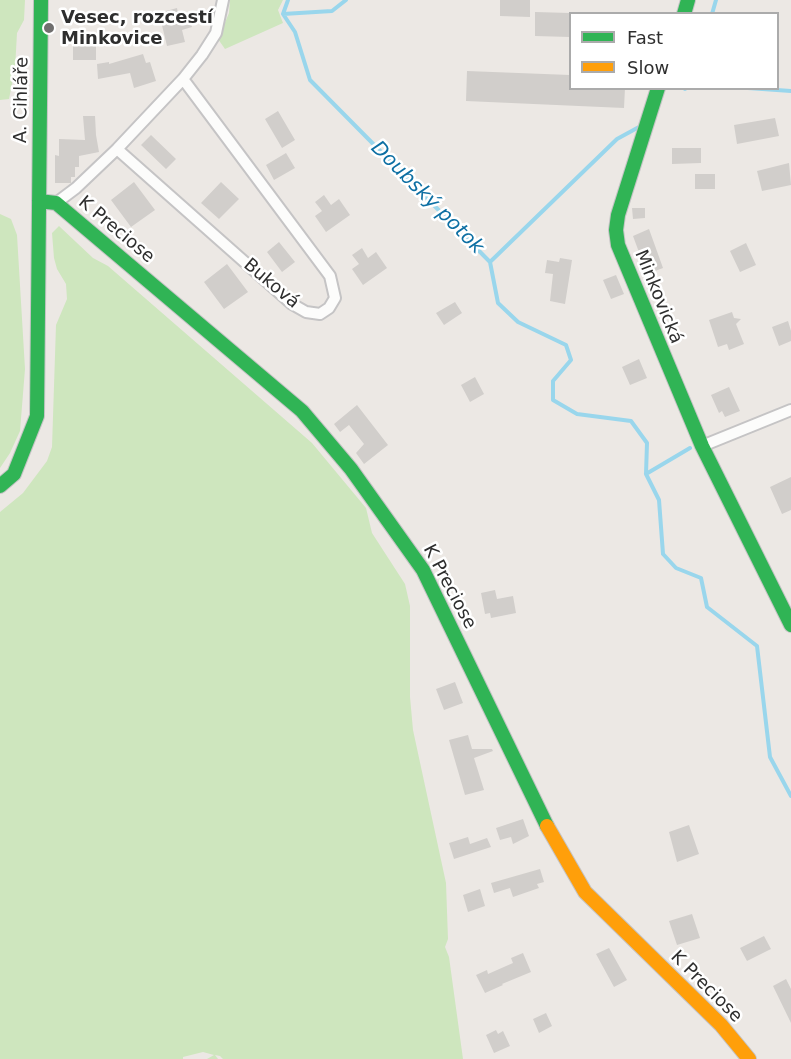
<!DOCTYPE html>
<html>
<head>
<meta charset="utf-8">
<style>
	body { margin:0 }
	#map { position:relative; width:791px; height:1059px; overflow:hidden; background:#ece8e4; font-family:"DejaVu Sans",sans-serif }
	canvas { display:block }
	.legend { position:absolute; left:569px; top:12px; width:210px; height:78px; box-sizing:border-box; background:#fff; border:2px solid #ababab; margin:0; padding:8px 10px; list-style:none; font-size:18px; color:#2e2e2e }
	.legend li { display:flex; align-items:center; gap:12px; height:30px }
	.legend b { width:30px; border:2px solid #ababab }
</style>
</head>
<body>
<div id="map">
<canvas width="791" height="1059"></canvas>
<ul class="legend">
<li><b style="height:8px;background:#30b455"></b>Fast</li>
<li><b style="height:8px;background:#ff9f0a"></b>Slow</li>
</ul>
</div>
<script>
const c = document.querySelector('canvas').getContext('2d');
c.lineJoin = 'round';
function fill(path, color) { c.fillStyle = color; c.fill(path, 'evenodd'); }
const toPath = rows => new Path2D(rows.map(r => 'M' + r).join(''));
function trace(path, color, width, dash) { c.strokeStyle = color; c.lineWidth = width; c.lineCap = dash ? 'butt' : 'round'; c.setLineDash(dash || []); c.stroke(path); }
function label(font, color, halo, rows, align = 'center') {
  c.font = font + ' "DejaVu Sans",sans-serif'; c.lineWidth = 5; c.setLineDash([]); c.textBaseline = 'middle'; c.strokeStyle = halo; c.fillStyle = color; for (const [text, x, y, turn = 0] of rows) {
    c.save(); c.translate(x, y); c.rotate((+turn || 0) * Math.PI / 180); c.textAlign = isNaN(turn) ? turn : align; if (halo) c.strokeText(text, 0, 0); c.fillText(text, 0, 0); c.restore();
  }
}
fill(toPath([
	[0,0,25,0,24,20,17,33,15,69,9,99,0,100],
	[230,0,283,0,278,10,283,23,225,49,218,39,229,13],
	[0,214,11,219,17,235,25,369,20,431,10,453,0,468],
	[59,226,93,258,108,266,312,443,366,508,372,533,405,584,410,606,410,697,413,730,446,883,448,939,445,947,449,957,463,1059,223,1059,220,1056,215,1055,218,1059,207,1059,214,1055,203,1052,183,1057,183,1059,0,1059,0,512,23,493,47,461,52,447,56,325,67,299,66,284,57,269,54,258,52,233]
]), '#cee6be');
trace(toPath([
	[288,0,283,14,295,32,310,80,490,262,498,303,518,322,566,345,571,360,553,381,553,400,577,414,631,421,647,443,646,474,659,500,663,554,676,568,701,578,707,607,757,646,770,757,791,796],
	[283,14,332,11,346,0],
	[712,14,716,0],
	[748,88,791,91],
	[685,89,685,88],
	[490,262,617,139,639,127],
	[646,474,690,448]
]), '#99d6ec', 4);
fill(toPath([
	[500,0,530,0,530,17,500,16],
	[177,8,179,19,189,16,192,27,182,30,185,42,167,46,159,13],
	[535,12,570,13,570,37,535,36],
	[73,32,96,32,96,60,73,60],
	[143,54,146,63,150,62,156,81,134,88,130,73,98,79,97,64,109,62,109,64],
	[467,71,570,75,570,88,625,88,624,108,466,101],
	[278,111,295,140,282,148,265,119],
	[83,116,95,116,96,135,99,152,79,156,79,167,75,167,75,177,71,177,71,183,55,183,55,155,59,156,59,139,85,140],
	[775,118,779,136,737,144,734,125],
	[151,135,176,159,166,169,141,145],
	[672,148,701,148,701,163,672,164],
	[286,153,295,168,274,180,266,165],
	[789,163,791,185,762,191,757,171],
	[695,174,715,174,715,189,695,189],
	[134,182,155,210,131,227,111,200],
	[221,182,239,199,219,219,201,203],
	[324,195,331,205,339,199,350,215,326,232,315,216,322,211,315,202],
	[632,208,645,208,645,218,633,219],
	[649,229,663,268,647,274,633,236],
	[279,242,295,262,282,272,267,252],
	[746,243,756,265,740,272,730,251],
	[362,248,368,258,376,252,387,268,363,285,352,269,359,264,352,255],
	[560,258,572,260,565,304,550,301,553,274,545,273,547,260,559,262],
	[227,264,248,292,224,309,204,282],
	[616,275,624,294,611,299,603,280],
	[455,302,462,313,444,325,436,313],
	[732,312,734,318,741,319,736,324,744,344,729,350,727,344,718,347,709,320],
	[788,321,791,331,791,341,779,346,772,327],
	[639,359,647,378,630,385,622,367],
	[475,377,484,394,470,402,461,385],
	[729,387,740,411,725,417,722,411,719,413,711,395],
	[357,405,388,445,364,464,356,453,364,444,349,425,340,432,334,424],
	[791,477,791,510,782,514,770,487],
	[495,590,497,599,513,596,516,613,491,618,490,613,485,614,481,593],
	[455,682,463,703,444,710,436,689],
	[468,735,472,749,492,749,493,751,474,758,484,790,465,795,449,740],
	[523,819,529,836,513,844,511,837,500,840,496,828],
	[689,825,699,854,677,862,669,832],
	[468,837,470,844,487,838,491,847,454,859,449,843],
	[540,869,544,882,537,884,539,888,513,897,510,888,494,893,491,883],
	[480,889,485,906,468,912,463,895],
	[692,914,700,938,677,945,669,921],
	[764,936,771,949,747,961,740,948],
	[609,948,627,980,614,987,596,954],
	[523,953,531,972,502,984,503,985,485,993,476,975,487,970,488,974,513,963,511,958],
	[786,979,791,989,791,1023,773,986],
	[546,1013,552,1026,539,1033,533,1019],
	[496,1030,498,1034,503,1031,510,1046,494,1053,486,1035]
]), '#d1cecb');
const street = toPath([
	[117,149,292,304,306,312,320,314,329,308,335,298,330,276,183,79],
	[56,203,76,188,117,149,183,79,202,55,216,33,223,0],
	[702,446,791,410]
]);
const fast = toPath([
	[684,14,688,0],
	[658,88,618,215,616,230,618,245,702,446,791,625],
	[39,201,56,203,302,411,351,469,423,570,547,826],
	[0,486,14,474,37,416,41,0]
]);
const slow = toPath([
	[547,826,585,892,721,1025,749,1059]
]);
trace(street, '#c5c4c5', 14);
trace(fast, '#c5c4c5', 16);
trace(slow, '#c5c4c5', 16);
trace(street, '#fcfcfb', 10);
trace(fast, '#30b455', 14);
trace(slow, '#ff9f0a', 14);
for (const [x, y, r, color] of [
	[49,28,6,"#706f6e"]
]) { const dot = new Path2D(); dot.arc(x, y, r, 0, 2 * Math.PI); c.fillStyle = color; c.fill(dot); trace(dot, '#fff', 2); }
label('bold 18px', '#2e2e2e', '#fff', [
	["Vesec, rozcestí",61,18],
	["Minkovice",61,39]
], 'left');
label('18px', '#2e2e2e', '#fff', [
	["A. Cihláře",22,100,-89],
	["K Preciose",116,230,40],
	["Buková",271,284,40],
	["Minkovická",658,297,68],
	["K Preciose",449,587,62],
	["K Preciose",706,987,45]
]);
label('italic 20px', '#0d6fa3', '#fff', [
	["Doubský potok",427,198,45]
]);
</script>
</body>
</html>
